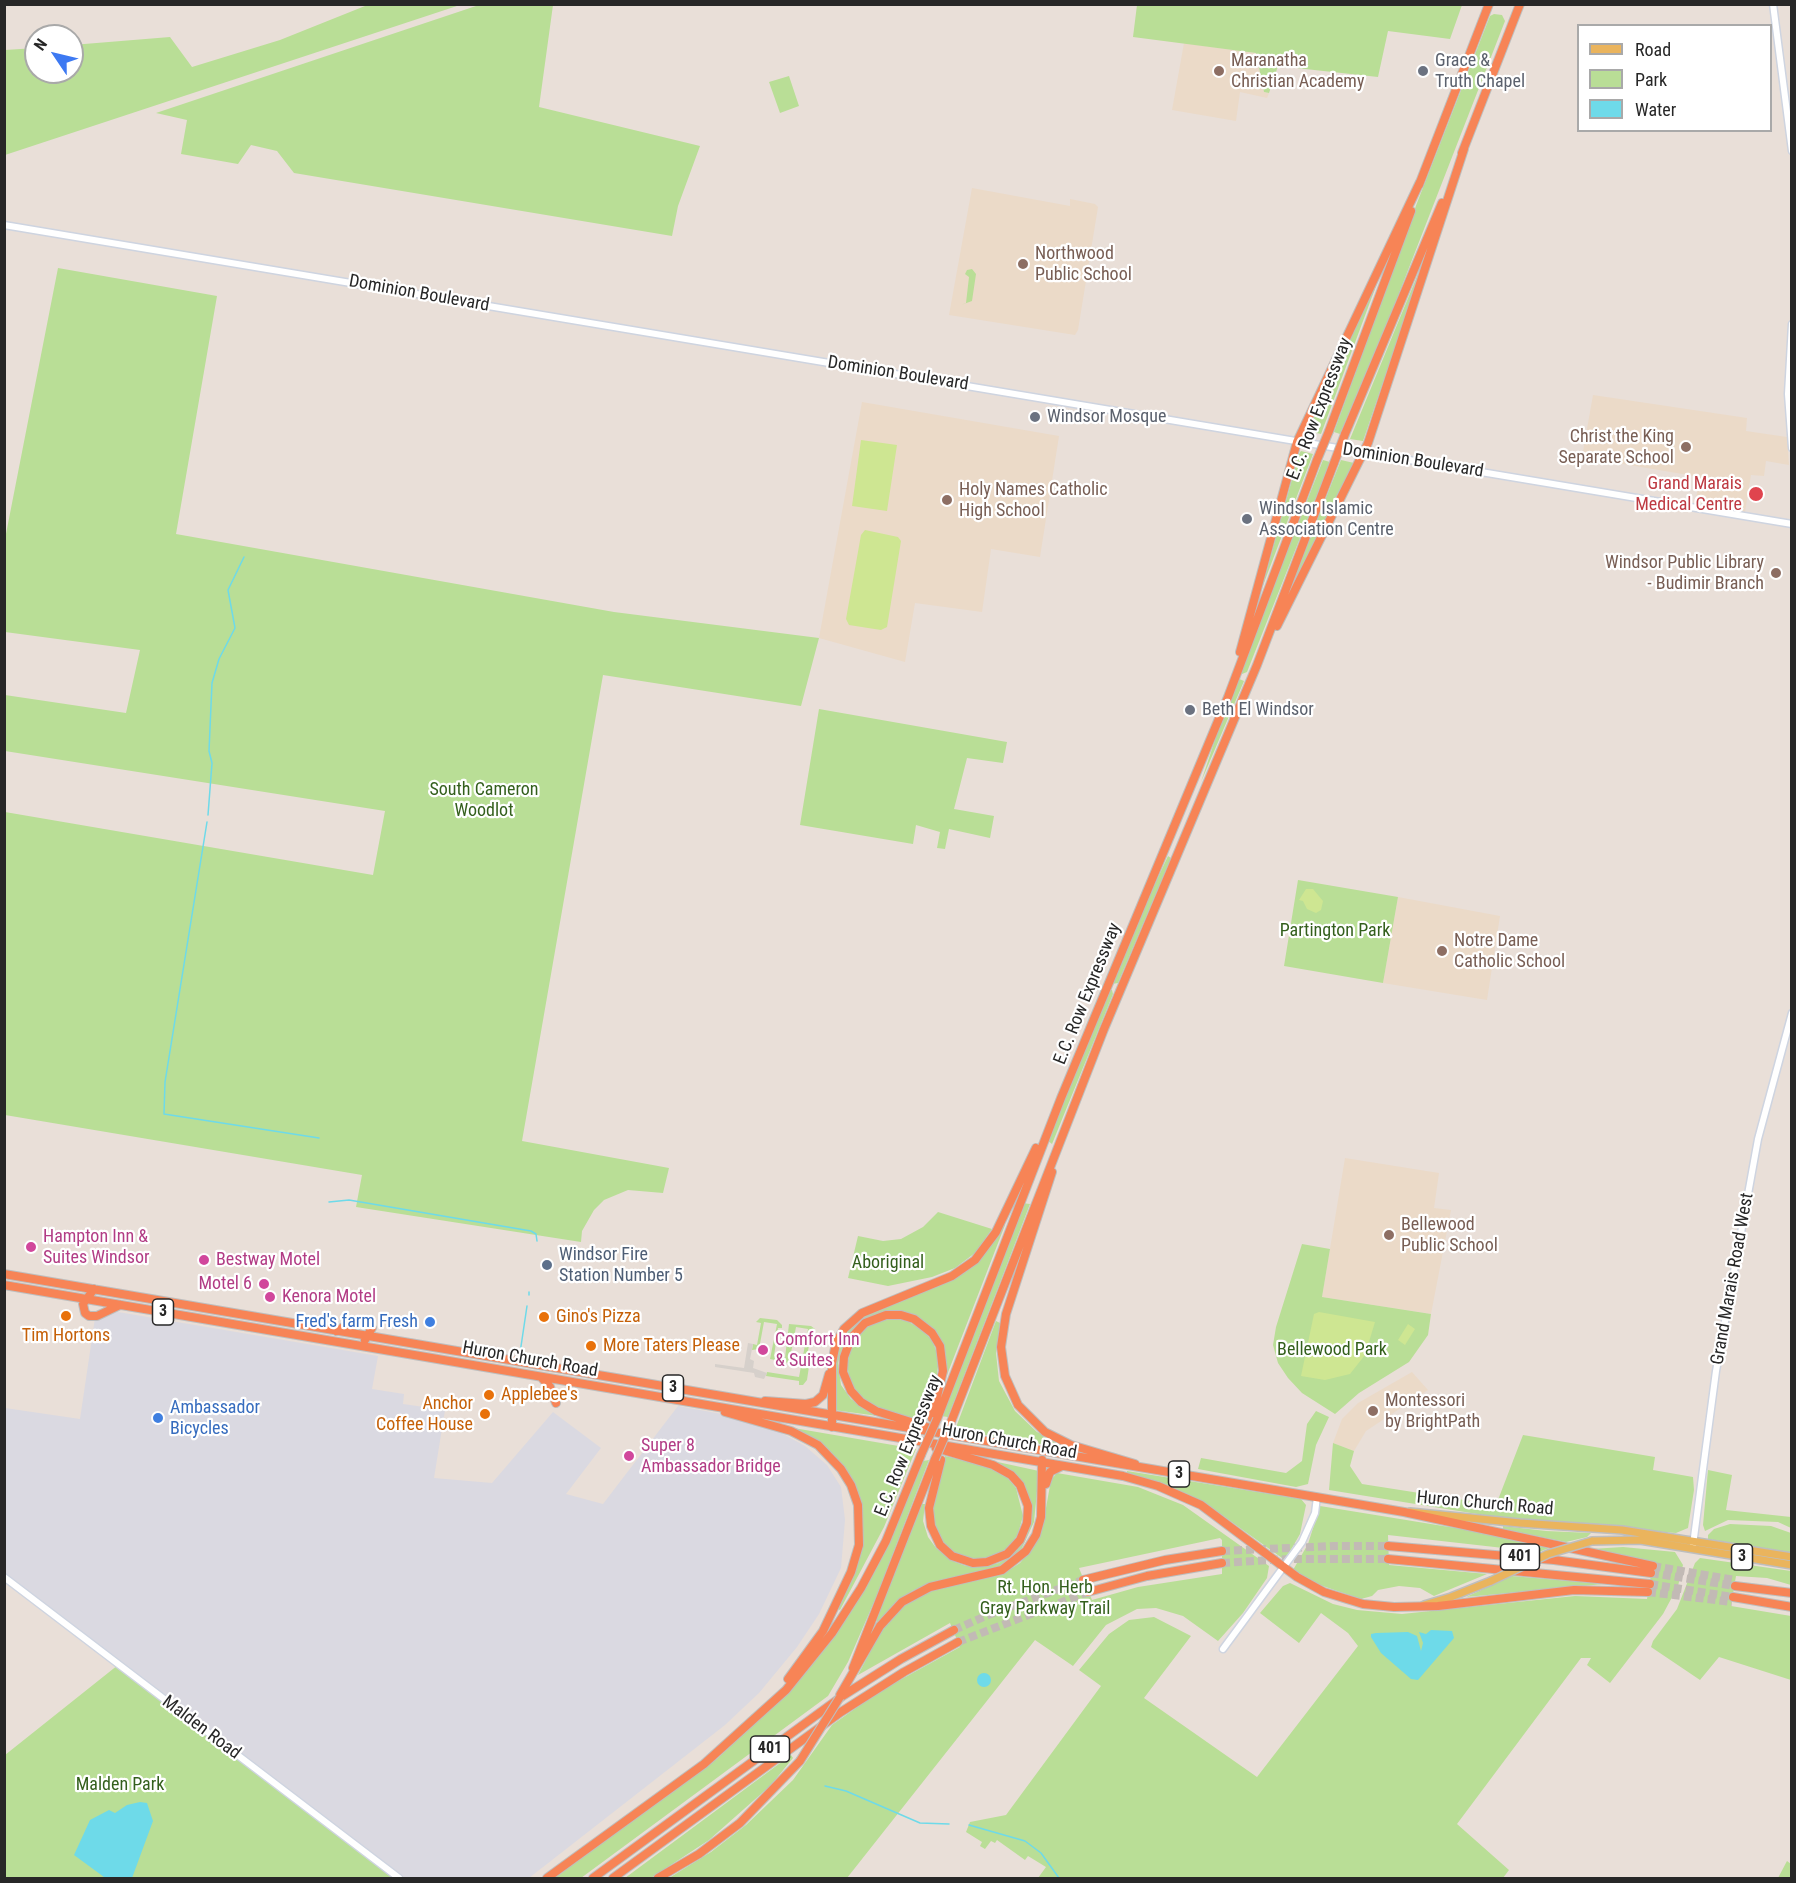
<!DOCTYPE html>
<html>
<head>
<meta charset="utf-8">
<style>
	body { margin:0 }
	#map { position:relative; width:1796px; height:1883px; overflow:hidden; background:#e9dfd8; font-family:"Roboto Condensed",sans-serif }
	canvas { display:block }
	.frame { position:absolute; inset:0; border:6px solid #272727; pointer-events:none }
	.legend { position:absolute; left:1577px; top:24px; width:195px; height:108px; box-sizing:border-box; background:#fff; border:2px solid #a9a9a9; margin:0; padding:8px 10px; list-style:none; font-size:18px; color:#272727 }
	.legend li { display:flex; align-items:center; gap:12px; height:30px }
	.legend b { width:30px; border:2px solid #a9a9a9 }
	.north { position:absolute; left:24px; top:24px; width:60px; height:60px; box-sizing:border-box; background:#fff; border:2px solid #a9a9a9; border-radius:50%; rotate:305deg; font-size:16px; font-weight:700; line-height:24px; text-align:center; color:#272727 }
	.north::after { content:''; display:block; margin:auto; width:21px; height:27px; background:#3d79f2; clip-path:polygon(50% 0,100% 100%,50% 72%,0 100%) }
</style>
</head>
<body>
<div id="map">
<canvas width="1796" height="1883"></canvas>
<div class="frame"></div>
<ul class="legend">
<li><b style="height:8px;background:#eab45d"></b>Road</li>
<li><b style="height:16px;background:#b9de96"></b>Park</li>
<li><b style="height:16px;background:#6edae9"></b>Water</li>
</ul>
<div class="north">N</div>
</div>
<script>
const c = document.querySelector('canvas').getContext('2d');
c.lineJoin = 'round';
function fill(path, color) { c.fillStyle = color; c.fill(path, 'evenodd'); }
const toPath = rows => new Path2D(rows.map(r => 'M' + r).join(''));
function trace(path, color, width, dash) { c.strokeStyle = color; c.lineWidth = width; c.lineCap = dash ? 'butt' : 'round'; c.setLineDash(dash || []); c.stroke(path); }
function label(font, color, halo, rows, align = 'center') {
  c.font = font + ' "Roboto Condensed",sans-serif'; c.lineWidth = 4.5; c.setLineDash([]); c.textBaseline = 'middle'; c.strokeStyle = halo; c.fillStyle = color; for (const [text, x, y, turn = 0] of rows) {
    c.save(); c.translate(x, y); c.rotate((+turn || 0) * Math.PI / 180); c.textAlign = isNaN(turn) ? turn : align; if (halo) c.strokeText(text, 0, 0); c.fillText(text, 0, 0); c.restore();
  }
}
fill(toPath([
	[118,1312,378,1356,372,1389,404,1394,403,1404,445,1410,434,1478,492,1483,553,1412,601,1448,566,1494,603,1504,678,1406,738,1417,767,1425,805,1446,827,1465,841,1487,845,1520,841,1568,819,1614,797,1647,759,1693,725,1725,529,1878,397,1878,5,1577,5,1408,80,1419,95,1318]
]), '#dad9e1');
fill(toPath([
	[1184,43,1256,53,1264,92,1269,93,1267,98,1240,92,1236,121,1172,110],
	[972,188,1070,206,1070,199,1095,204,1098,207,1078,330,1075,335,949,315],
	[1593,395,1747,418,1746,431,1787,437,1789,465,1766,461,1764,476,1751,475,1745,512,1695,504,1700,477,1582,457],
	[862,402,1059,436,1040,557,991,549,982,612,915,603,905,662,819,638],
	[1398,897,1500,916,1487,1000,1383,983],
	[1345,1158,1439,1173,1434,1208,1451,1210,1431,1314,1322,1297],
	[1412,1372,1428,1390,1366,1431,1354,1451,1333,1443,1342,1419,1358,1403]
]), '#ebdac8');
fill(toPath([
	[370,4,460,5,5,155,5,50,36,48,36,72,72,72,72,45,170,37,192,67,280,40],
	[482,4,553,5,539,107,700,146,678,206,672,236,294,173,277,151,251,145,238,164,181,154,187,120,156,113],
	[1137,5,1137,4,1462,5,1450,39,1388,31,1378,77,1278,66,1269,93,1264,92,1256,53,1133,37],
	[1494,14,1502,15,1505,21,1396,301,1340,434,1334,432,1417,203,1490,16],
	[789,76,799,106,780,113,769,82],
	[58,268,217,296,176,534,614,612,819,638,801,706,603,675,522,1141,669,1168,663,1193,628,1190,604,1200,594,1210,582,1231,581,1242,356,1207,362,1175,5,1115,5,812,373,875,385,811,5,751,5,695,126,713,140,650,5,632,5,539],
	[972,269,976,274,972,301,961,305,966,303,969,277,965,274,967,270],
	[1418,274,1420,274,1363,441,1350,439],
	[1378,275,1379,278,1321,434,1307,431],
	[1301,451,1313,454,1262,588,1299,454],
	[1323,460,1330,462,1247,672,1242,674,1241,670],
	[1341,460,1354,463,1292,589,1290,588],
	[1237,678,1244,681,1201,782,1225,710],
	[819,709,1007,742,1003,763,967,758,954,809,994,816,990,838,949,829,945,849,937,848,940,832,916,825,913,844,800,825],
	[1168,856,1171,858,1118,983,1112,984,1129,940],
	[1298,880,1398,897,1383,983,1284,966],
	[1107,990,1112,990,1113,994,1052,1144,1047,1140],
	[1022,1203,1030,1204,1001,1280,948,1417,941,1416],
	[938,1212,992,1229,975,1253,955,1268,932,1277,888,1286,848,1278,858,1236,883,1241,901,1239,923,1227],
	[1003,1223,1005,1225,947,1375,943,1347,907,1314,864,1321,852,1332,843,1345,838,1363,841,1385,851,1399,878,1416,834,1410,834,1363,838,1344,845,1333,867,1313,950,1281,970,1268],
	[1302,1244,1330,1249,1322,1297,1431,1314,1428,1335,1409,1362,1359,1393,1335,1414,1302,1393,1288,1378,1278,1363,1273,1345,1276,1327],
	[760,1318,777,1320,782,1325,782,1328,778,1328,774,1356,785,1358,789,1324,811,1326,815,1329,815,1333,811,1333,808,1351,811,1353,807,1380,803,1385,799,1385,799,1381,766,1376,767,1372,799,1377,808,1329,796,1327,789,1363,770,1359,777,1324,764,1322,759,1349,752,1350,753,1344,757,1345,761,1323,756,1322],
	[891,1318,907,1321,921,1329,932,1340,937,1353,938,1366,935,1391,925,1422,884,1411,863,1401,851,1387,846,1359,850,1344,867,1325],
	[996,1321,1000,1323,996,1353,999,1381,1015,1411,1037,1432,1076,1450,955,1430],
	[1316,1411,1329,1417,1316,1445,1308,1484,1296,1487,1198,1469,1201,1458,1286,1473,1302,1461,1307,1424],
	[782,1426,916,1449,884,1527,840,1610,836,1608,858,1560,863,1536,862,1517,840,1463],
	[1523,1435,1655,1457,1653,1470,1693,1477,1694,1490,1688,1528,1676,1533,1502,1518,1329,1490,1333,1443,1354,1451,1350,1466,1362,1484,1496,1505],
	[945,1456,989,1467,1006,1476,1016,1488,1023,1516,1018,1534,1010,1546,996,1556,983,1560,970,1559,954,1554,940,1542,934,1529,931,1512],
	[929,1460,877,1595,848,1662,828,1696,581,1878,554,1878,718,1758,788,1692,854,1606,892,1536,923,1461],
	[993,1461,1039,1471,1034,1522,1021,1550,1000,1567,930,1583,912,1591,902,1598,880,1623,876,1621,922,1504,925,1504,923,1521,928,1537,936,1548,955,1562,966,1566,987,1566,999,1563,1021,1545,1027,1532,1031,1503,1026,1489,1018,1480],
	[1708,1470,1732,1475,1726,1510,1791,1517,1791,1528,1778,1522,1728,1520,1705,1531,1703,1525],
	[1127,1471,1301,1499,1306,1505,1300,1534,1288,1555,1282,1558,1208,1505,1169,1486,1127,1473],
	[1057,1473,1138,1487,1183,1505,1269,1566,1267,1578,1243,1613,1218,1641,1183,1616,1156,1608,1137,1609,1106,1625,1073,1666,1035,1640,847,1878,669,1878,711,1852,746,1825,793,1780,832,1725,880,1691,960,1647,950,1623,858,1675,880,1633,905,1604,927,1592,1003,1574,1020,1563,1036,1543,1044,1519,1051,1480],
	[1220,1538,1222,1540,1222,1574,1138,1587,1092,1600,1079,1568],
	[1320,1506,1480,1532,1549,1548,1539,1552,1388,1535,1389,1565,1487,1574,1434,1596,1420,1588,1399,1586,1378,1590,1372,1596,1361,1599,1317,1584,1293,1570,1308,1544],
	[1730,1524,1771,1526,1791,1533,1791,1553,1708,1539,1708,1535,1714,1529],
	[1503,1526,1546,1531,1591,1533,1587,1537,1566,1542,1503,1529],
	[1623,1547,1675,1552,1683,1565,1678,1586,1663,1614,1610,1683,1587,1665,1591,1658,1581,1658,1457,1824,1509,1870,1503,1878,1038,1878,1046,1867,1028,1856,1025,1860,997,1840,995,1843,991,1841,985,1849,980,1846,982,1842,966,1832,970,1822,1006,1815,1101,1686,1079,1670,1109,1634,1129,1620,1154,1617,1191,1636,1144,1698,1257,1777,1358,1646,1348,1633,1321,1613,1299,1643,1260,1613,1283,1586,1290,1583,1333,1604,1357,1610,1402,1614,1575,1596,1647,1599,1653,1562,1591,1549],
	[1700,1558,1791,1571,1791,1585,1767,1578,1736,1576,1731,1606,1791,1616,1791,1680,1719,1657,1700,1680,1651,1647,1653,1641,1677,1609,1695,1563],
	[1512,1576,1604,1584,1466,1597],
	[118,1665,397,1878,5,1878,5,1755],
	[791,1755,793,1758,770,1786,709,1840,651,1878,625,1878],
	[1787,1861,1791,1864,1791,1878,1778,1878]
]), '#b9de96');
fill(toPath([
	[861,440,897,445,887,511,852,506],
	[865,530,898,537,901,541,887,627,881,630,849,625,846,619,861,535],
	[1306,889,1313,889,1323,901,1321,910,1316,913,1307,909,1303,901,1299,900],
	[1319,1312,1375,1322,1365,1355,1350,1374,1325,1380,1301,1376,1314,1314],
	[1408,1324,1415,1329,1405,1345,1398,1340]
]), '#cee692');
fill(toPath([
	[748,1343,753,1344,750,1359,754,1361,753,1368,767,1373,764,1379,755,1377,754,1373,715,1367,715,1364,744,1368]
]), '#d6d0cb');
fill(toPath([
	[1431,1630,1452,1631,1454,1638,1418,1680,1411,1679,1381,1653,1371,1637,1371,1634,1376,1633,1408,1632,1417,1636,1421,1651,1423,1643,1419,1632,1426,1634],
	'977 1680a7 7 0 1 1 14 0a7 7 0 1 1-14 0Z',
	[140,1802,147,1803,153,1821,132,1878,104,1877,74,1855,90,1820,109,1810,115,1813,127,1805]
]), '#6edae9');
trace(toPath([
	[208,815,212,763,209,751,212,683,219,659,235,628,228,590,244,557],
	[207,822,165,1082,164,1114,319,1138],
	[329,1202,349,1200,531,1231,536,1234,537,1241],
	[529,1295,529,1292],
	[520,1353,527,1306],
	[825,1786,846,1791,920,1823,949,1824],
	[969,1825,1025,1841,1041,1853,1059,1878]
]), '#6edae9', 1.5);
trace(toPath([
	[1222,1551,1334,1546,1388,1546],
	[1222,1563,1288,1559,1388,1559],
	[1653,1566,1735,1580],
	[1651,1573,1735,1586],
	[1650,1584,1733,1597],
	[1648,1592,1732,1602],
	[954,1630,988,1615,1083,1580],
	[958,1642,1088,1592]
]), '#c2bab5', 8, [8, 4]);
const secondary = toPath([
	[1773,4,1792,151],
	[4,225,1792,524],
	[1792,324,1788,394,1792,448],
	[1693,1545,1716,1371,1758,1139,1792,1013],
	[4,1577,399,1878],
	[1223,1649,1302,1542,1315,1513,1317,1497]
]);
const primary = toPath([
	[1410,1512,1520,1523,1622,1530,1792,1557],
	[1592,1541,1640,1540,1792,1565],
	[1424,1605,1451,1597,1491,1581]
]);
const highway = toPath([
	[1462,153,1520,4],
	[1419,185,1489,4],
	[1329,431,1411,211],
	[1345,434,1442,203],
	[1277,626,1368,443,1464,149],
	[1240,652,1297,442,1420,182],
	[1052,1172,1006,1314,1001,1347,1005,1376,1018,1405,1045,1432,1071,1445,1135,1464],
	[4,1274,1404,1512,1653,1566],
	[4,1285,1123,1476,1158,1486,1201,1505,1297,1577,1324,1592,1363,1604,1394,1607,1438,1606,1574,1590,1648,1592],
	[94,1289,83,1304,85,1313,89,1316,97,1316,120,1305],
	[336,1331,357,1320,364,1320,372,1328,365,1340],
	[542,1378,550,1387,556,1403],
	[765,1401,806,1404,815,1402,823,1395,829,1374],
	[725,1412,791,1431,818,1445,841,1469,851,1485,858,1505,859,1545,851,1572,823,1631,788,1679],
	[932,1418,943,1371,940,1346,932,1333,914,1319,901,1315,886,1315,865,1323,851,1338,844,1357,843,1372,851,1391,861,1402,876,1411,933,1429],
	[937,1419,1061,1098,1228,697,1317,460],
	[951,1422,1104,1029,1257,665,1334,463],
	[832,1427,832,1363,836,1343,844,1329,862,1313,952,1276,975,1260,996,1232,1036,1148],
	[936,1448,993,1465,1011,1475,1020,1485,1028,1506,1027,1523,1020,1540,1007,1554,987,1562,973,1563,952,1556,940,1545,931,1526,929,1508,941,1460],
	[1046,1484,1050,1472,1062,1466],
	[1388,1546,1554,1560,1651,1573],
	[1388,1559,1650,1584],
	[1083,1580,1165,1560,1222,1551],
	[1735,1586,1792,1593],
	[1088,1592,1147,1576,1222,1563],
	[1733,1597,1792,1607],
	[853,1668,935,1459],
	[840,1695,880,1626,902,1602,930,1587,1002,1570,1026,1551,1036,1535,1041,1517,1042,1460],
	[547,1878,704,1764,786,1690,832,1633,861,1588,886,1541,921,1455],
	[593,1878,844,1695,901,1659,954,1630],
	[613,1878,841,1712,904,1672,958,1642],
	[658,1878,699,1854,740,1823,800,1761]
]);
trace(secondary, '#ced4e0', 9);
trace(primary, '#bebebe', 10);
trace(highway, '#bebebe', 10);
trace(secondary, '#fff', 6);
trace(primary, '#eab45d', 7);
trace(highway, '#f78456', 8);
const primaryBridge = toPath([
	[1491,1581,1548,1554,1592,1541]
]);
const highwayBridge = toPath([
	[1317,460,1329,431],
	[1334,463,1345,434],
	[921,1455,937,1419],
	[935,1459,951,1422],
	[800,1761,840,1697]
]);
trace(primaryBridge, '#bebebe', 10, []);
trace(highwayBridge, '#bebebe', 10, []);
trace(primaryBridge, '#eab45d', 7);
trace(highwayBridge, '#f78456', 8);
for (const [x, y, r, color] of [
	[1219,71,6,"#8d6e63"],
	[1423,71,6,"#6b7280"],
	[1023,264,6,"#8d6e63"],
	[1035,417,6,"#6b7280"],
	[1686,447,6,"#8d6e63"],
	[1756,494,8,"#e0444e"],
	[947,500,6,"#8d6e63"],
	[1247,519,6,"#6b7280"],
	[1776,573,6,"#8d6e63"],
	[1190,710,6,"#6b7280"],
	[1442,951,6,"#8d6e63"],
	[1389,1235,6,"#8d6e63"],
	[31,1247,6,"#d1479c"],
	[204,1260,6,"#d1479c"],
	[547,1265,6,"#5c6f8a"],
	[264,1284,6,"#d1479c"],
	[270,1297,6,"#d1479c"],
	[66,1316,6,"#e8710a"],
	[544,1317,6,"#e8710a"],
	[430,1322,6,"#3f7fe0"],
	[591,1346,6,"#e8710a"],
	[763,1350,6,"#d1479c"],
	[489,1395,6,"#e8710a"],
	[1373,1411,6,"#8d6e63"],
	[485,1414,6,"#e8710a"],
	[158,1418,6,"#3f7fe0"],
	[629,1456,6,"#d1479c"]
]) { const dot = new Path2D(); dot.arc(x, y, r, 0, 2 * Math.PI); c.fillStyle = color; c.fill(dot); trace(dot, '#fff', 2); }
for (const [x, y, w] of [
	[163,1312,21],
	[673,1388,21],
	[1179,1474,21],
	[1520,1557,39],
	[1742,1557,21],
	[770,1749,39]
]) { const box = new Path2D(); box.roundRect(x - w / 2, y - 13, w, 26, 4.5); c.fillStyle = '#fff'; c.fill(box); trace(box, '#272727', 1.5); }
label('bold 16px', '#272727', null, [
	["3",163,1312],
	["3",673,1388],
	["3",1179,1474],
	["401",1520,1557],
	["3",1742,1557],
	["401",770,1749]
]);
label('18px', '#785e54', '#fff', [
	["Maranatha",1231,61],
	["Christian Academy",1231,82],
	["Northwood",1035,254],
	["Public School",1035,275],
	["Christ the King",1674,437,"right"],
	["Separate School",1674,458,"right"],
	["Holy Names Catholic",959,490],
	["High School",959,511],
	["Windsor Public Library",1764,563,"right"],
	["- Budimir Branch",1764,584,"right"],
	["Notre Dame",1454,941],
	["Catholic School",1454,962],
	["Bellewood",1401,1225],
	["Public School",1401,1246],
	["Montessori",1385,1401],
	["by BrightPath",1385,1422]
], 'left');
label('18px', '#5b616d', '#fff', [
	["Grace &",1435,61],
	["Truth Chapel",1435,82],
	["Windsor Mosque",1047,417],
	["Windsor Islamic",1259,509],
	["Association Centre",1259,530],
	["Beth El Windsor",1202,710]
], 'left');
label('18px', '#272727', '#fff', [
	["Dominion Boulevard",419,294,10],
	["Dominion Boulevard",898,374,9],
	["E.C. Row Expressway",1320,409,-69],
	["Dominion Boulevard",1413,461,9],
	["E.C. Row Expressway",1088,994,-68],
	["Grand Marais Road West",1733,1279,-80],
	["Huron Church Road",530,1360,10],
	["Huron Church Road",1009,1442,10],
	["E.C. Row Expressway",909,1446,-68],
	["Huron Church Road",1485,1504,5],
	["Malden Road",201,1728,37]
]);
label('18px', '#be3a42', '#fff', [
	["Grand Marais",1742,484],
	["Medical Centre",1742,505]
], 'right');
label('18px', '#335f1c', '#fff', [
	["South Cameron",484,790],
	["Woodlot",484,811],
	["Partington Park",1335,931],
	["Aboriginal",888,1263],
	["Bellewood Park",1332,1350],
	["Rt. Hon. Herb",1045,1588],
	["Gray Parkway Trail",1045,1609],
	["Malden Park",120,1785]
]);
label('18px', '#b23c85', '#fff', [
	["Hampton Inn &",43,1237],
	["Suites Windsor",43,1258],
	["Bestway Motel",216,1260],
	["Motel 6",252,1284,"right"],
	["Kenora Motel",282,1297],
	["Comfort Inn",775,1340],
	["& Suites",775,1361],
	["Super 8",641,1446],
	["Ambassador Bridge",641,1467]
], 'left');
label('18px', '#4e5e75', '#fff', [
	["Windsor Fire",559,1255],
	["Station Number 5",559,1276]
], 'left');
label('18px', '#c56008', '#fff', [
	["Gino's Pizza",556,1317],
	["Tim Hortons",66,1336,"center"],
	["More Taters Please",603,1346],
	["Applebee's",501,1395],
	["Anchor",473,1404,"right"],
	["Coffee House",473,1425,"right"]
], 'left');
label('18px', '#366cbe', '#fff', [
	["Fred's farm Fresh",418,1322],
	["Ambassador",170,1408,"left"],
	["Bicycles",170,1429,"left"]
], 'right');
</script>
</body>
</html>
